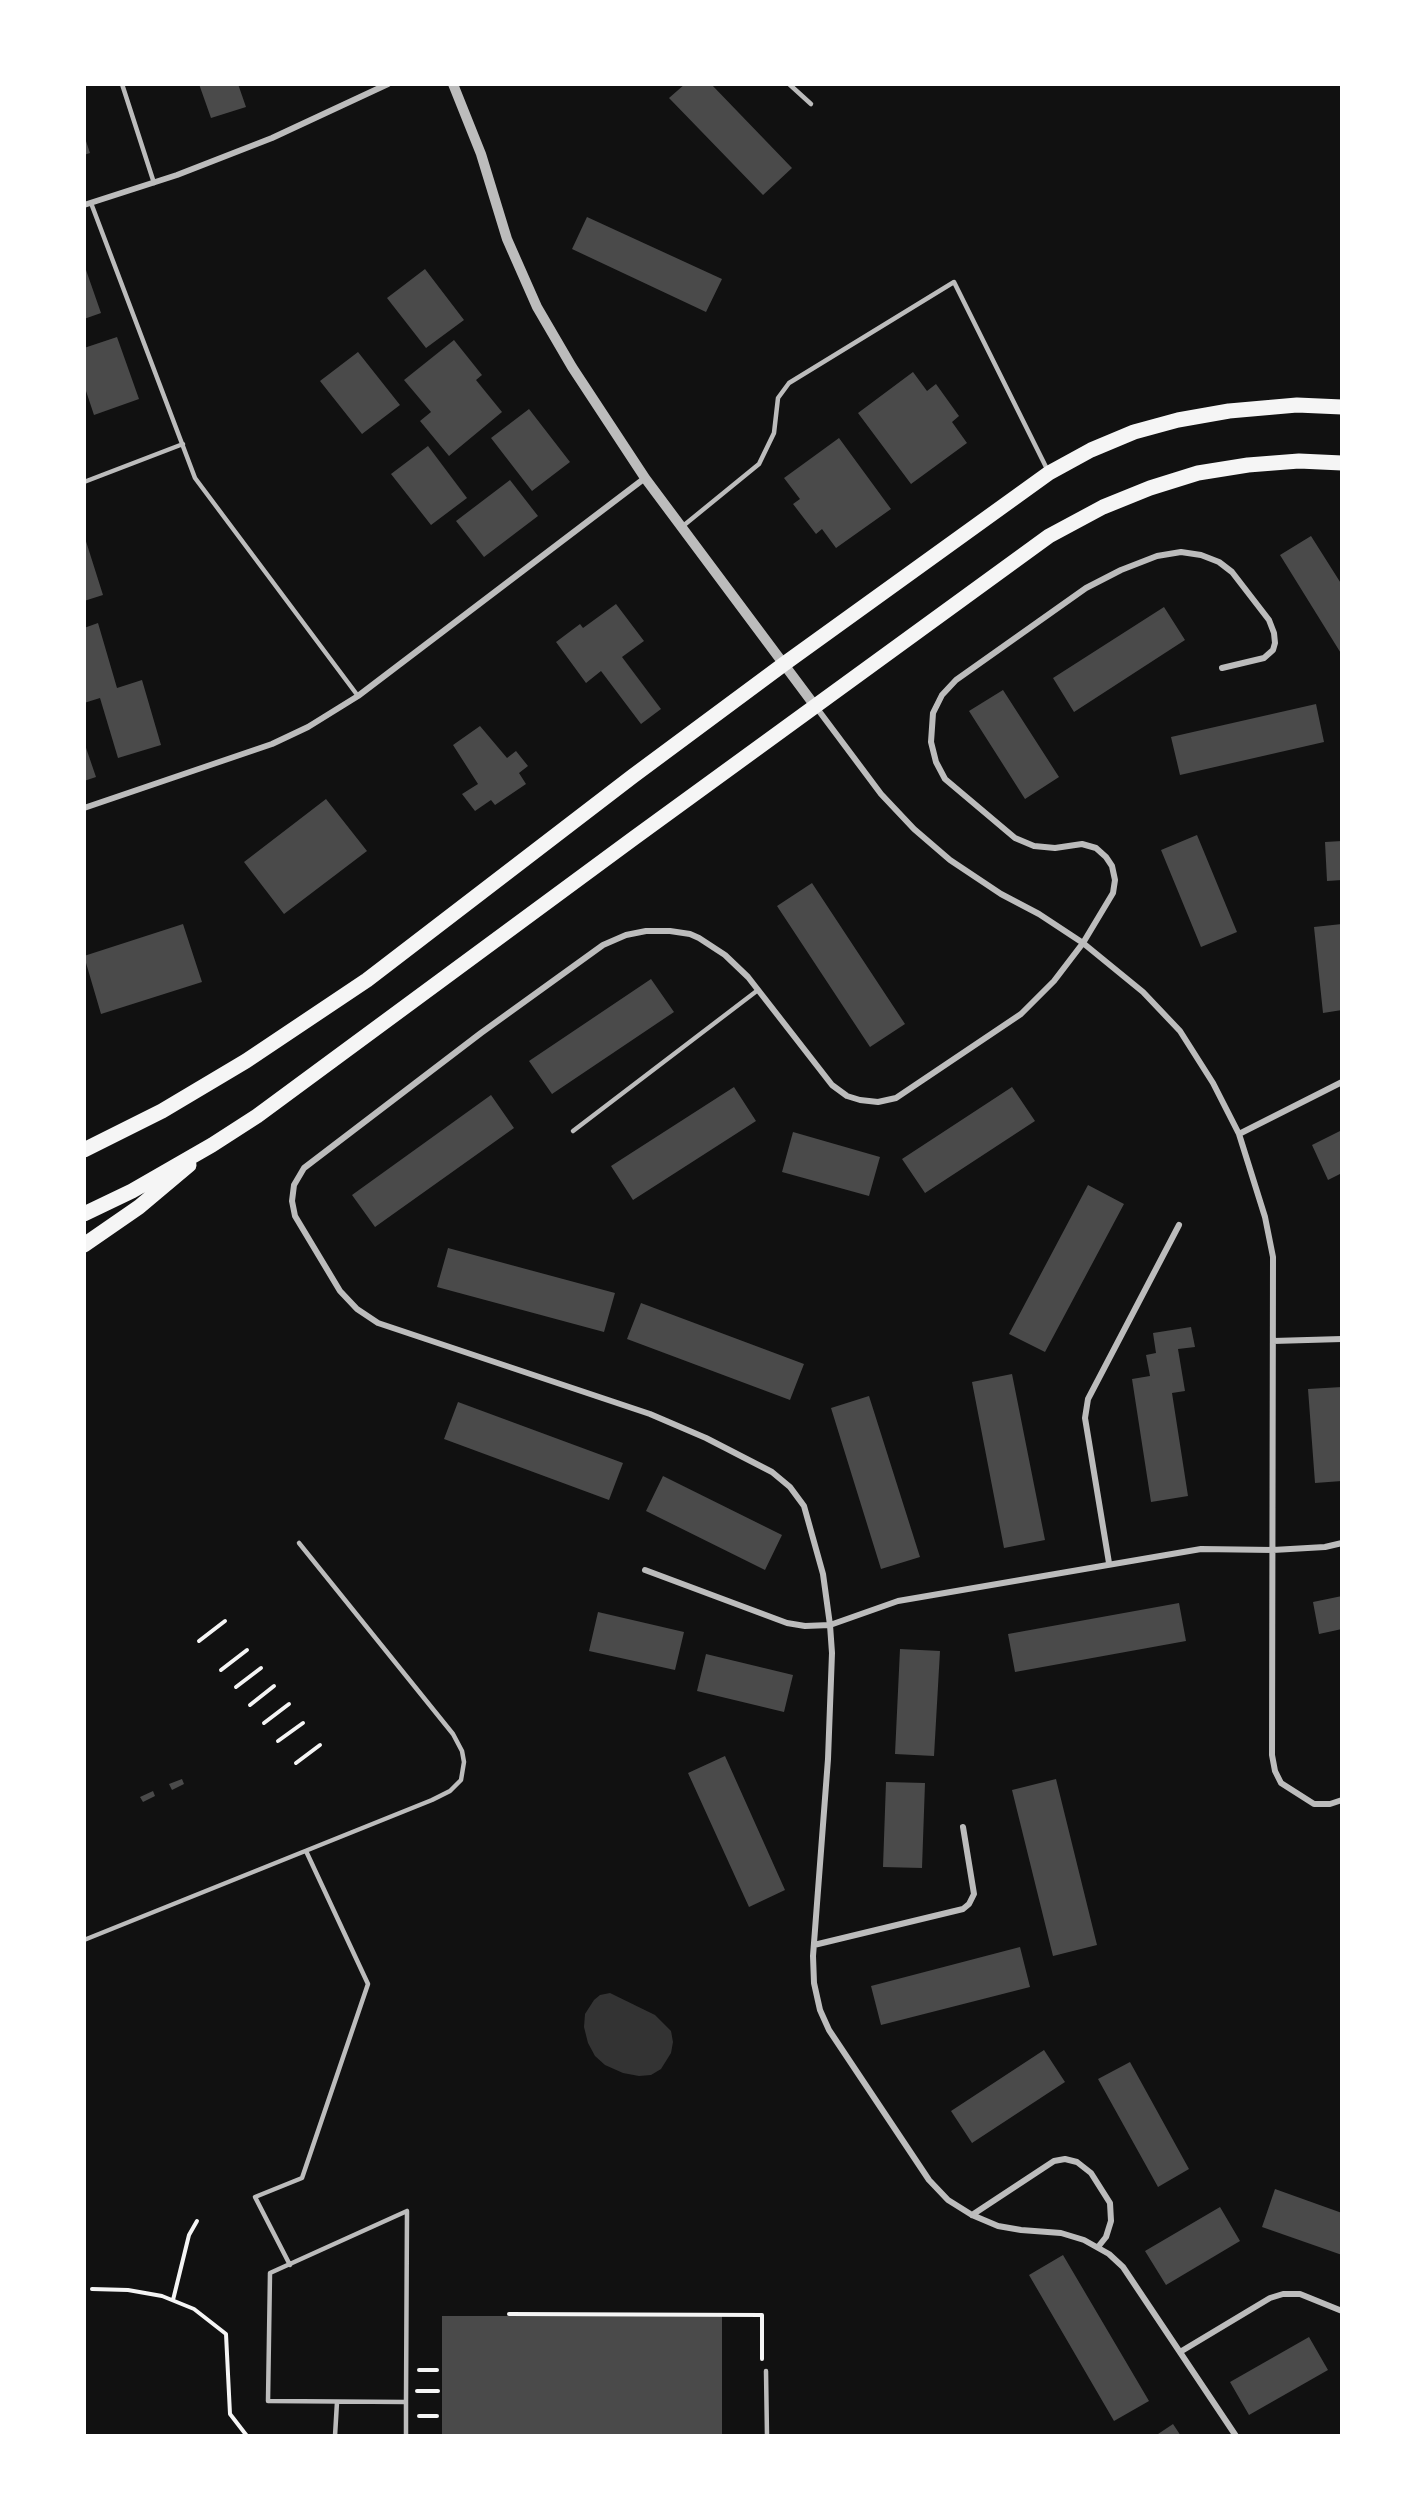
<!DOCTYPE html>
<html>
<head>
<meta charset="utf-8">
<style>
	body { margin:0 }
	#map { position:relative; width:1426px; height:2520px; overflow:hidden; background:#111; font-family:Poppins,sans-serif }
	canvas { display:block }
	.frame { position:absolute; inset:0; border:86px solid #fff; pointer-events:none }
</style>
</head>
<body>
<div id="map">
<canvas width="1426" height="2520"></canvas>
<div class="frame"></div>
</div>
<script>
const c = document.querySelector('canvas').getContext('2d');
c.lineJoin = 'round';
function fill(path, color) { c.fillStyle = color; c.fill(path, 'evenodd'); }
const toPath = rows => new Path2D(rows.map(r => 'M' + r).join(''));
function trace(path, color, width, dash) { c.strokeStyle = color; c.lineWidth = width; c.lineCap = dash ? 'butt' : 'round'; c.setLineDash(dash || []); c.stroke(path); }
fill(toPath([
	[610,1993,655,2015,671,2031,673,2042,671,2053,661,2069,651,2075,639,2076,623,2073,605,2065,595,2056,588,2043,584,2027,585,2014,594,2000,600,1995]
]), '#333');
fill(toPath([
	[199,84,238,84,246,107,211,118],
	[685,84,711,84,792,168,763,195,669,98],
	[84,135,90,153,84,155],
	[587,217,722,279,706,312,572,249],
	[425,269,464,320,426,348,387,298],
	[86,270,101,313,84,319,84,271],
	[117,337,139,399,94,415,84,385,84,348],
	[454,340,482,375,476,380,502,412,449,456,420,421,431,412,404,380],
	[358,352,400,405,362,434,320,381],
	[913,372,927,391,936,384,959,416,952,422,967,443,911,484,858,413],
	[529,409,570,462,532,491,491,438],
	[839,438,891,509,836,548,822,529,816,534,793,504,800,499,784,478],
	[428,446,467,498,431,525,391,474],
	[510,480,538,516,484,557,456,521],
	[84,535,103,595,84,601],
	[1311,536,1342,585,1342,655,1280,555],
	[616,604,644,641,622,657,661,709,641,724,601,671,586,683,556,642,580,624,583,628],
	[1164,607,1185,640,1074,712,1053,678],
	[98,623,117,688,142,680,161,745,118,758,100,698,84,703,84,628],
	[1003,690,1059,777,1025,799,969,711],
	[1316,704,1324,742,1180,775,1171,737],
	[480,726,507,758,516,751,528,766,519,773,526,784,495,805,491,800,475,811,462,794,478,784,453,745],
	[84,742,96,777,84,781],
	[326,799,367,851,284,914,244,862],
	[1197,835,1237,932,1201,947,1161,850],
	[1342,841,1342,880,1327,881,1325,842],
	[812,883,905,1024,870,1047,777,906],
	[183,924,202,982,101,1014,84,956],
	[1342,924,1342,1010,1323,1013,1314,927],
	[651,979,674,1012,552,1094,529,1061],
	[734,1087,756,1121,633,1200,611,1166],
	[1012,1087,1035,1121,925,1193,902,1159],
	[491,1095,514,1128,375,1227,352,1195],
	[1342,1130,1342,1173,1328,1180,1312,1145],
	[793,1132,880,1157,869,1196,782,1172],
	[1088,1185,1124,1204,1045,1352,1009,1334],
	[448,1248,615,1293,604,1332,437,1287],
	[641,1303,804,1364,790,1400,627,1339],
	[1191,1327,1195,1347,1178,1349,1185,1391,1172,1393,1188,1496,1151,1502,1132,1379,1150,1376,1146,1355,1156,1353,1153,1333],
	[1012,1374,1045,1540,1004,1548,972,1382],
	[1342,1387,1342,1481,1315,1483,1308,1389],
	[869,1396,920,1557,881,1569,831,1408],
	[458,1402,623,1463,609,1500,444,1439],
	[663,1476,782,1535,765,1570,646,1511],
	[1342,1596,1342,1629,1319,1634,1313,1602],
	[1179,1603,1186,1641,1015,1672,1008,1634],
	[598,1612,684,1632,675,1670,589,1651],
	[900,1649,940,1651,934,1756,895,1754],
	[706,1654,793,1675,784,1712,697,1691],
	[725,1756,785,1890,749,1907,688,1773],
	[182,1779,184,1784,172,1790,169,1784],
	[1056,1779,1097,1945,1053,1956,1012,1790],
	[886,1782,925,1783,922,1868,883,1867],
	[153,1791,155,1796,143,1802,140,1797],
	[1020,1947,1030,1987,881,2025,871,1986],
	[1044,2050,1065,2082,972,2143,951,2111],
	[1130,2062,1189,2169,1158,2187,1098,2079],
	[1275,2189,1342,2213,1342,2255,1262,2227],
	[1220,2207,1240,2241,1166,2285,1145,2251],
	[1063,2255,1149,2401,1114,2421,1029,2275],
	[442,2316,722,2316,722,2436,442,2436],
	[1309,2337,1328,2370,1249,2415,1230,2382],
	[1173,2424,1181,2436,1155,2436]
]), '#4a4a4a');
trace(toPath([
	[199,1641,225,1621],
	[221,1670,247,1650],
	[236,1687,261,1668],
	[250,1705,274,1686],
	[264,1723,289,1704],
	[278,1741,303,1723],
	[296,1763,320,1745],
	[92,2289,128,2290,162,2296,194,2309,226,2334,230,2414,247,2436],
	[173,2300,189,2235,197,2221],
	[509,2314,762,2315,762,2359],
	[419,2370,437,2370],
	[417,2391,438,2391],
	[419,2416,437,2416]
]), '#f5f5f5', 4);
trace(toPath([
	[122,84,154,183],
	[789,84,811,104],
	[91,203,195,478,358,696],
	[84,482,183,444],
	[683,526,759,464,774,433,778,398,789,383,954,282,1048,471],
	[573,1131,758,990],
	[84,1940,432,1800,450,1791,461,1780,464,1762,462,1751,453,1734,299,1543],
	[407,2211,406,2402,268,2401,270,2273,407,2211],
	[290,2265,255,2197,302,2178,368,1984,306,1851],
	[766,2371,767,2436],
	[335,2436,337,2402],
	[406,2436,406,2402]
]), '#bcbcbc', 4.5);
trace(toPath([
	[84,205,177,175,272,138,388,84],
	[1222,668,1264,658,1273,650,1275,643,1274,633,1269,620,1232,572,1219,562,1201,555,1181,552,1157,556,1121,570,1086,588,956,680,942,695,933,713,931,742,936,762,945,779,1015,838,1034,846,1055,848,1082,844,1096,848,1106,857,1112,866,1115,880,1113,893,1083,943,1054,981,1021,1014,896,1098,878,1102,860,1100,847,1096,832,1085,748,977,725,955,699,938,690,934,670,931,646,931,626,935,603,945,481,1033,304,1168,294,1185,292,1201,295,1216,340,1291,357,1309,378,1323,650,1414,706,1438,772,1472,790,1487,804,1506,823,1574,830,1625,832,1653,828,1759,813,1956,814,1983,820,2010,829,2030,929,2180,948,2200,972,2215,998,2226,1021,2230,1061,2233,1084,2240,1109,2254,1123,2267,1236,2436],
	[816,707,881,794,914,829,950,860,1001,894,1039,914,1083,943,1143,992,1180,1031,1213,1083,1239,1134,1265,1217,1273,1257,1272,1755,1275,1771,1281,1783,1314,1804,1330,1804,1342,1800],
	[84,808,272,744,308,727,358,696,645,478],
	[1239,1134,1342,1082],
	[1273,1341,1342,1339],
	[1109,1563,1085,1418,1088,1399,1179,1225],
	[645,1570,787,1623,805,1626,830,1625,898,1601,1201,1549,1273,1550,1325,1547,1342,1543],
	[814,1945,963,1909,969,1904,974,1894,963,1827],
	[972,2215,1054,2161,1065,2159,1077,2162,1091,2173,1110,2203,1111,2221,1106,2237,1098,2247],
	[1180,2352,1270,2298,1283,2294,1300,2294,1342,2311]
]), '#bcbcbc', 6);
trace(toPath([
	[453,84,481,154,507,239,537,307,572,367,645,478,815,706]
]), '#bcbcbc', 10);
trace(toPath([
	[84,1150,162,1111,246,1061,367,980,633,776,784,664,1049,473,1091,450,1134,432,1178,420,1229,411,1297,405,1342,407],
	[84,1214,132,1191,212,1145,257,1116,634,838,1049,536,1103,507,1150,488,1198,473,1248,465,1299,461,1342,463],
	[84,1245,139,1207,189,1165]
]), '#f5f5f5', 15);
</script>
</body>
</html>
